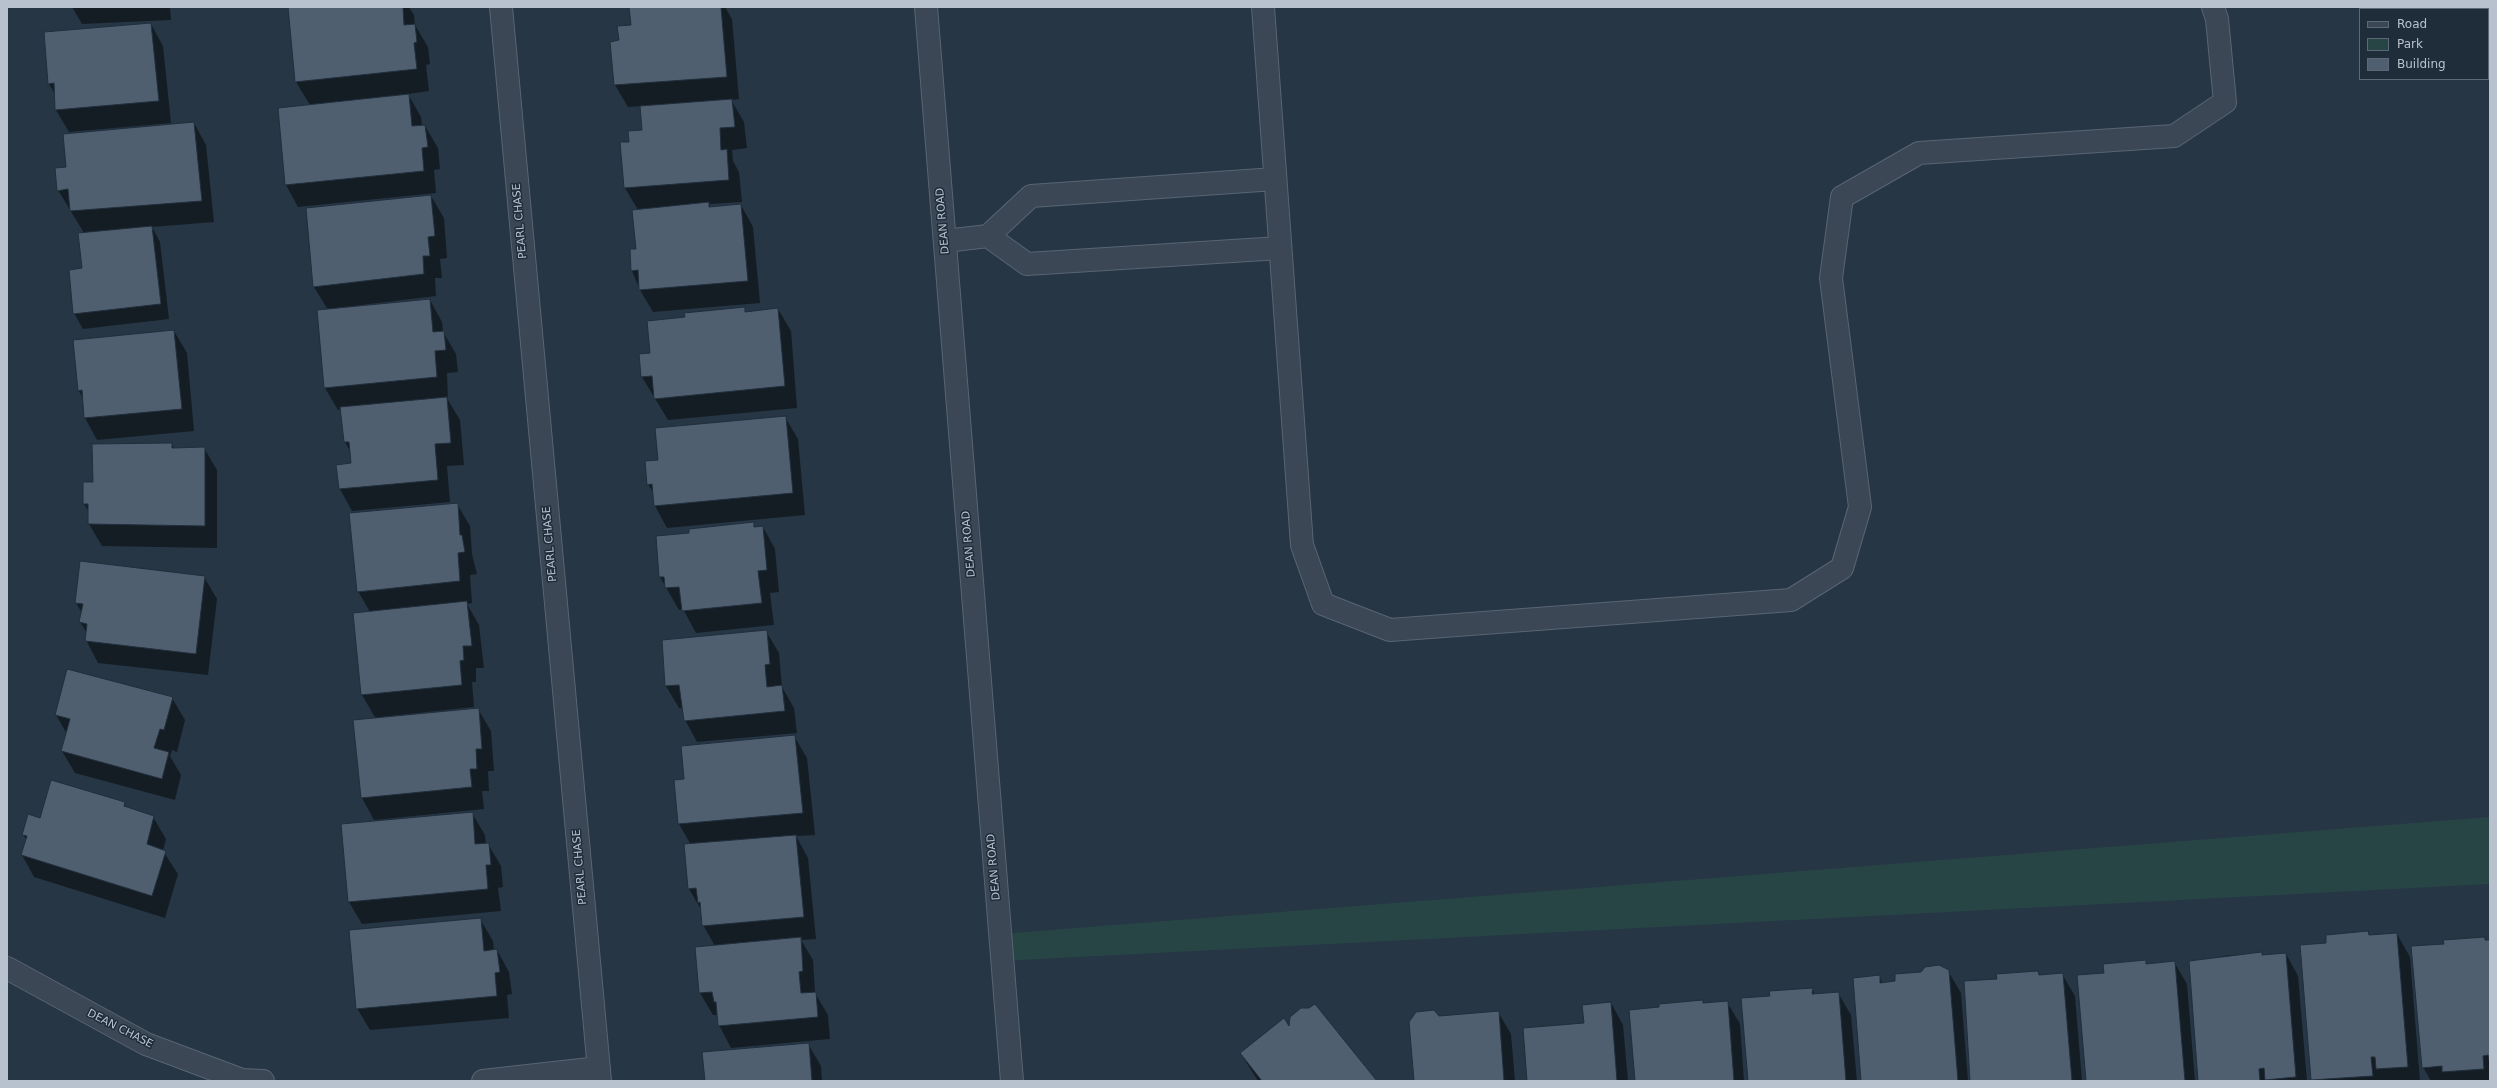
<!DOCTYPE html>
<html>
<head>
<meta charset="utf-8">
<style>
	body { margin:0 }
	#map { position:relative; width:2497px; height:1088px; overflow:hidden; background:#263645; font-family:"DejaVu Sans",sans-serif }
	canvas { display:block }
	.frame { position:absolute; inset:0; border:8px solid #b8c2ce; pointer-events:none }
	.legend { position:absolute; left:2359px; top:8px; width:130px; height:72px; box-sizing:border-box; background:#1f2c3a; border:1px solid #5c6875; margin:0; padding:5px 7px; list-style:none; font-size:12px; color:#b8c2ce }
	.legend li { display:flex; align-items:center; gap:8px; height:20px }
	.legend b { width:20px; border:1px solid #5c6875 }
</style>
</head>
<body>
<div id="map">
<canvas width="2497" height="1088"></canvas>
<div class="frame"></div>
<ul class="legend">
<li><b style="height:5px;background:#3b4754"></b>Road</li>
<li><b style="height:11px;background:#284546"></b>Park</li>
<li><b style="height:11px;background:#4f5f70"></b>Building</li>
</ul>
</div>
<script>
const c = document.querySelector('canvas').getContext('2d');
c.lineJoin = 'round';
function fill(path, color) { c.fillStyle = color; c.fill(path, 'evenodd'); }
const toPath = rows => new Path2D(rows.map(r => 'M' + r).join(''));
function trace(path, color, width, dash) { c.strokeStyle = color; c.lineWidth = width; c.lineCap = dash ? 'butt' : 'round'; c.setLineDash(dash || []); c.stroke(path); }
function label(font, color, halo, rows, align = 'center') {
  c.font = font + ' "DejaVu Sans",sans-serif'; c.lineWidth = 3; c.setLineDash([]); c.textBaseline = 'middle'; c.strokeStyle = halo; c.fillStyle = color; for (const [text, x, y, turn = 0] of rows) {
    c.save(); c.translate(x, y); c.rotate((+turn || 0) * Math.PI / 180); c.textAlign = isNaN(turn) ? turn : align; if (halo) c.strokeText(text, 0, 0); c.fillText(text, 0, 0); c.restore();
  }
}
fill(toPath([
	[2490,817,2490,884,1001,961,1000,934]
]), '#284546');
fill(toPath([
	[72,7,170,7,171,20,82,24],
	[289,7,409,7,414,15,415,25,428,47,430,64,426,65,429,91,408,94,421,117,422,126,425,126,438,148,440,169,434,170,436,193,298,207,286,185,310,105,296,82],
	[630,7,725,7,732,19,739,99,731,100,744,122,747,148,732,150,733,161,739,172,742,202,709,204,711,208,741,205,753,227,760,303,653,312,640,290,632,271,637,250,638,210,625,188,630,142,643,131,641,106,628,107,615,85,611,42,620,41,632,26],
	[151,24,163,46,171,123,69,132,56,110,55,94,49,84],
	[194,123,206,145,214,222,152,227,160,242,169,319,83,329,74,313,83,269,84,233,58,190,67,168],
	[431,196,444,218,447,258,440,259,442,278,435,278,436,296,353,306,353,308,430,300,442,322,443,332,456,354,458,372,447,373,448,400,460,420,464,465,447,466,450,502,352,511,340,489,337,466,352,464,351,453,345,442,342,409,338,410,325,388,328,310,314,287],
	[744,308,746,313,778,309,791,331,797,408,668,420,642,377,651,354,686,318],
	[174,331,187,353,194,431,97,440,85,418,83,398,79,391],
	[785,417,798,439,805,515,667,528,655,506,654,494,648,484,659,461],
	[172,444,174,449,204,448,217,470,217,548,102,546,89,524,89,512,84,504,84,483,94,483],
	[457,504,470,526,472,554,477,574,470,575,472,603,467,604,479,625,484,668,476,668,476,682,472,682,474,707,381,717,381,718,478,709,491,731,494,771,488,771,489,791,482,791,484,809,374,820,362,798,376,719,362,695,354,614,370,612,358,591],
	[753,523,756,528,763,527,775,549,779,592,770,593,774,625,696,633,683,609,679,610,660,577,690,534],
	[204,577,217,599,208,675,98,663,86,640,87,633,80,622,82,613,76,603],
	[766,631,779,653,782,687,794,708,797,733,697,742,685,720,683,708,679,708,666,686,663,641],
	[172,698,185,720,177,752,172,750,170,756,181,775,175,800,75,773,62,751,67,734,56,715],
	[794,736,807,758,815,835,796,836,808,858,816,939,801,940,813,960,815,993,828,1015,830,1039,731,1048,719,1025,718,1015,713,1015,700,993,696,948,715,946,703,925,702,911,689,889,691,845,679,824,675,781,685,779],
	[124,803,126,808,153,817,166,839,163,851,178,874,165,918,34,877,22,855,27,840,23,835,40,819],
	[472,813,485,835,486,844,488,844,501,866,503,887,498,888,501,911,362,924,349,902],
	[480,919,493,941,494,951,497,950,509,972,512,994,507,995,509,1018,370,1030,357,1008],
	[2368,932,2370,936,2397,934,2410,957,2420,1081,2312,1081,2301,946,2327,944],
	[2485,938,2487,941,2490,941,2490,1081,2431,1081,2423,1067,2445,945],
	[2261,953,2263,956,2286,954,2298,976,2307,1081,2199,1081,2221,956],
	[2145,961,2147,965,2174,962,2187,984,2195,1081,2087,1081,2105,974],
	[1948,971,1961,993,1968,1081,1862,1081,1879,976,1883,984],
	[2038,972,2040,976,2062,974,2075,996,2082,1081,1971,1081,1998,980],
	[1812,989,1815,994,1838,993,1851,1015,1857,1081,1749,1081],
	[1702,1001,1704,1004,1727,1002,1740,1024,1744,1081,1636,1081,1661,1008],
	[1611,1003,1623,1025,1628,1081,1528,1081,1585,1024],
	[1498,1012,1511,1034,1515,1081,1415,1081,1439,1017],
	[1290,1029,1376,1081,1258,1081,1241,1054],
	[808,1044,821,1066,822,1081,706,1081]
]), '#0007');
const building = toPath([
	[288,7,403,7,404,25,415,24,417,42,414,43,417,69,295,82,288,7],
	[629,7,721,7,727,77,614,85,610,42,619,40,617,26,631,25,629,7],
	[151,23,159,101,55,110,54,83,48,84,44,32,151,23],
	[409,94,412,126,425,125,428,147,422,148,424,171,285,185,278,108,409,94],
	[732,99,735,127,720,128,721,150,727,149,729,180,624,188,620,142,629,142,628,131,642,130,640,106,732,99],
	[194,122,202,201,70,211,68,189,57,191,55,168,66,167,63,134,194,122],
	[431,195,435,236,428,237,430,256,423,256,424,274,313,287,306,208,431,195],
	[709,202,709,207,741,204,748,281,639,290,638,270,631,271,630,249,636,249,632,210,709,202],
	[152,226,161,304,73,314,69,270,82,268,78,233,152,226],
	[430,299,433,332,444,331,446,350,435,351,437,377,324,388,317,310,430,299],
	[745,307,745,312,778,308,785,386,654,399,652,376,641,377,639,354,650,353,647,321,685,317,684,313,745,307],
	[174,330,182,409,84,418,82,390,78,391,73,340,174,330],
	[447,397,451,443,435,444,438,480,339,489,336,465,351,463,349,442,344,442,340,407,447,397],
	[786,416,793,493,654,506,652,484,647,485,645,461,658,460,655,428,786,416],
	[172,443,172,448,205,447,205,526,88,524,88,504,83,504,83,482,93,482,92,444,172,443],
	[458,503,460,535,462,535,465,552,458,553,460,581,357,592,349,513,458,503],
	[754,522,754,527,763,526,767,570,758,571,762,603,682,611,679,587,665,588,664,577,659,577,656,536,689,533,689,529,754,522],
	[80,561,205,576,196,654,85,641,87,624,79,622,83,604,75,603,80,561],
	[467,601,472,646,463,646,464,660,460,661,462,685,361,695,353,613,467,601],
	[767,630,770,664,765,665,767,687,782,685,785,711,684,721,679,685,665,686,662,640,767,630],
	[67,669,173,697,164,730,160,729,154,748,169,752,162,779,61,751,70,719,55,715,67,669],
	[479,708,482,749,476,749,477,769,470,769,472,787,361,798,353,720,479,708],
	[795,735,803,813,678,824,674,780,684,779,681,746,795,735],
	[51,780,125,802,124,806,154,816,147,844,166,851,152,896,21,855,27,836,22,835,28,814,40,818,51,780],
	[473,812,475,844,489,843,491,865,486,865,488,889,348,902,341,824,473,812],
	[796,835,804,917,702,926,700,902,698,903,696,888,688,889,684,844,796,835],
	[481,918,484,951,497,949,500,972,495,973,497,996,356,1009,349,930,481,918],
	[2368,931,2369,935,2397,933,2408,1067,2376,1069,2375,1057,2371,1057,2373,1076,2311,1080,2300,945,2326,943,2326,935,2368,931],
	[801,937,803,971,799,972,801,993,816,992,818,1017,718,1026,716,1002,714,1002,712,992,699,993,695,947,801,937],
	[2485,937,2485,940,2490,940,2490,1064,2488,1055,2483,1056,2484,1069,2442,1072,2442,1066,2422,1068,2411,946,2444,944,2443,940,2485,937],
	[2262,952,2262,955,2286,953,2296,1077,2265,1080,2264,1068,2259,1069,2260,1081,2198,1081,2189,961,2262,952],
	[2146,960,2146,964,2175,961,2185,1081,2086,1081,2077,975,2104,973,2103,964,2146,960],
	[1939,965,1949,970,1958,1081,1861,1081,1853,978,1880,975,1880,983,1895,981,1895,974,1921,972,1925,967,1939,965],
	[2038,971,2039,975,2063,973,2072,1081,1970,1081,1964,981,1997,979,1996,974,2038,971],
	[1813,988,1812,994,1839,992,1846,1081,1748,1081,1741,998,1770,996,1769,991,1813,988],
	[1703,1000,1703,1003,1728,1001,1734,1081,1635,1081,1629,1010,1659,1007,1659,1004,1703,1000],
	[1611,1002,1617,1081,1527,1081,1523,1028,1584,1023,1582,1005,1611,1002],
	[1315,1004,1377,1081,1262,1081,1240,1053,1284,1018,1289,1026,1290,1017,1301,1008,1309,1008,1315,1004],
	[1434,1010,1439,1016,1499,1011,1504,1081,1414,1081,1409,1022,1416,1012,1434,1010],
	[809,1043,812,1081,705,1081,702,1052,809,1043]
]);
fill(building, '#4f5f70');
trace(building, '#212e3c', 1);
const minor = toPath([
	[501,7,600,1081],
	[926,7,1012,1081],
	[1263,7,1302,545,1323,604,1390,630,1791,600,1842,568,1860,507,1831,278,1842,197,1919,153,2174,136,2225,102,2217,19,2213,7],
	[988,236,1027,264,1280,248],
	[945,241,988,236,1031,196,1275,179],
	[7,968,146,1044,242,1080,263,1081],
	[483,1081,599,1068]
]);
trace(minor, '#596572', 24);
trace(minor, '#3b4754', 22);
label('11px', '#b8c2ce', '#1f2c3a', [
	["PEARL CHASE",520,221,-95],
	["DEAN ROAD",943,221,-95],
	["PEARL CHASE",550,544,-95],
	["DEAN ROAD",969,544,-95],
	["PEARL CHASE",580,867,-95],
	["DEAN ROAD",994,867,-95],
	["DEAN CHASE",120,1029,27]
]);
</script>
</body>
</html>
